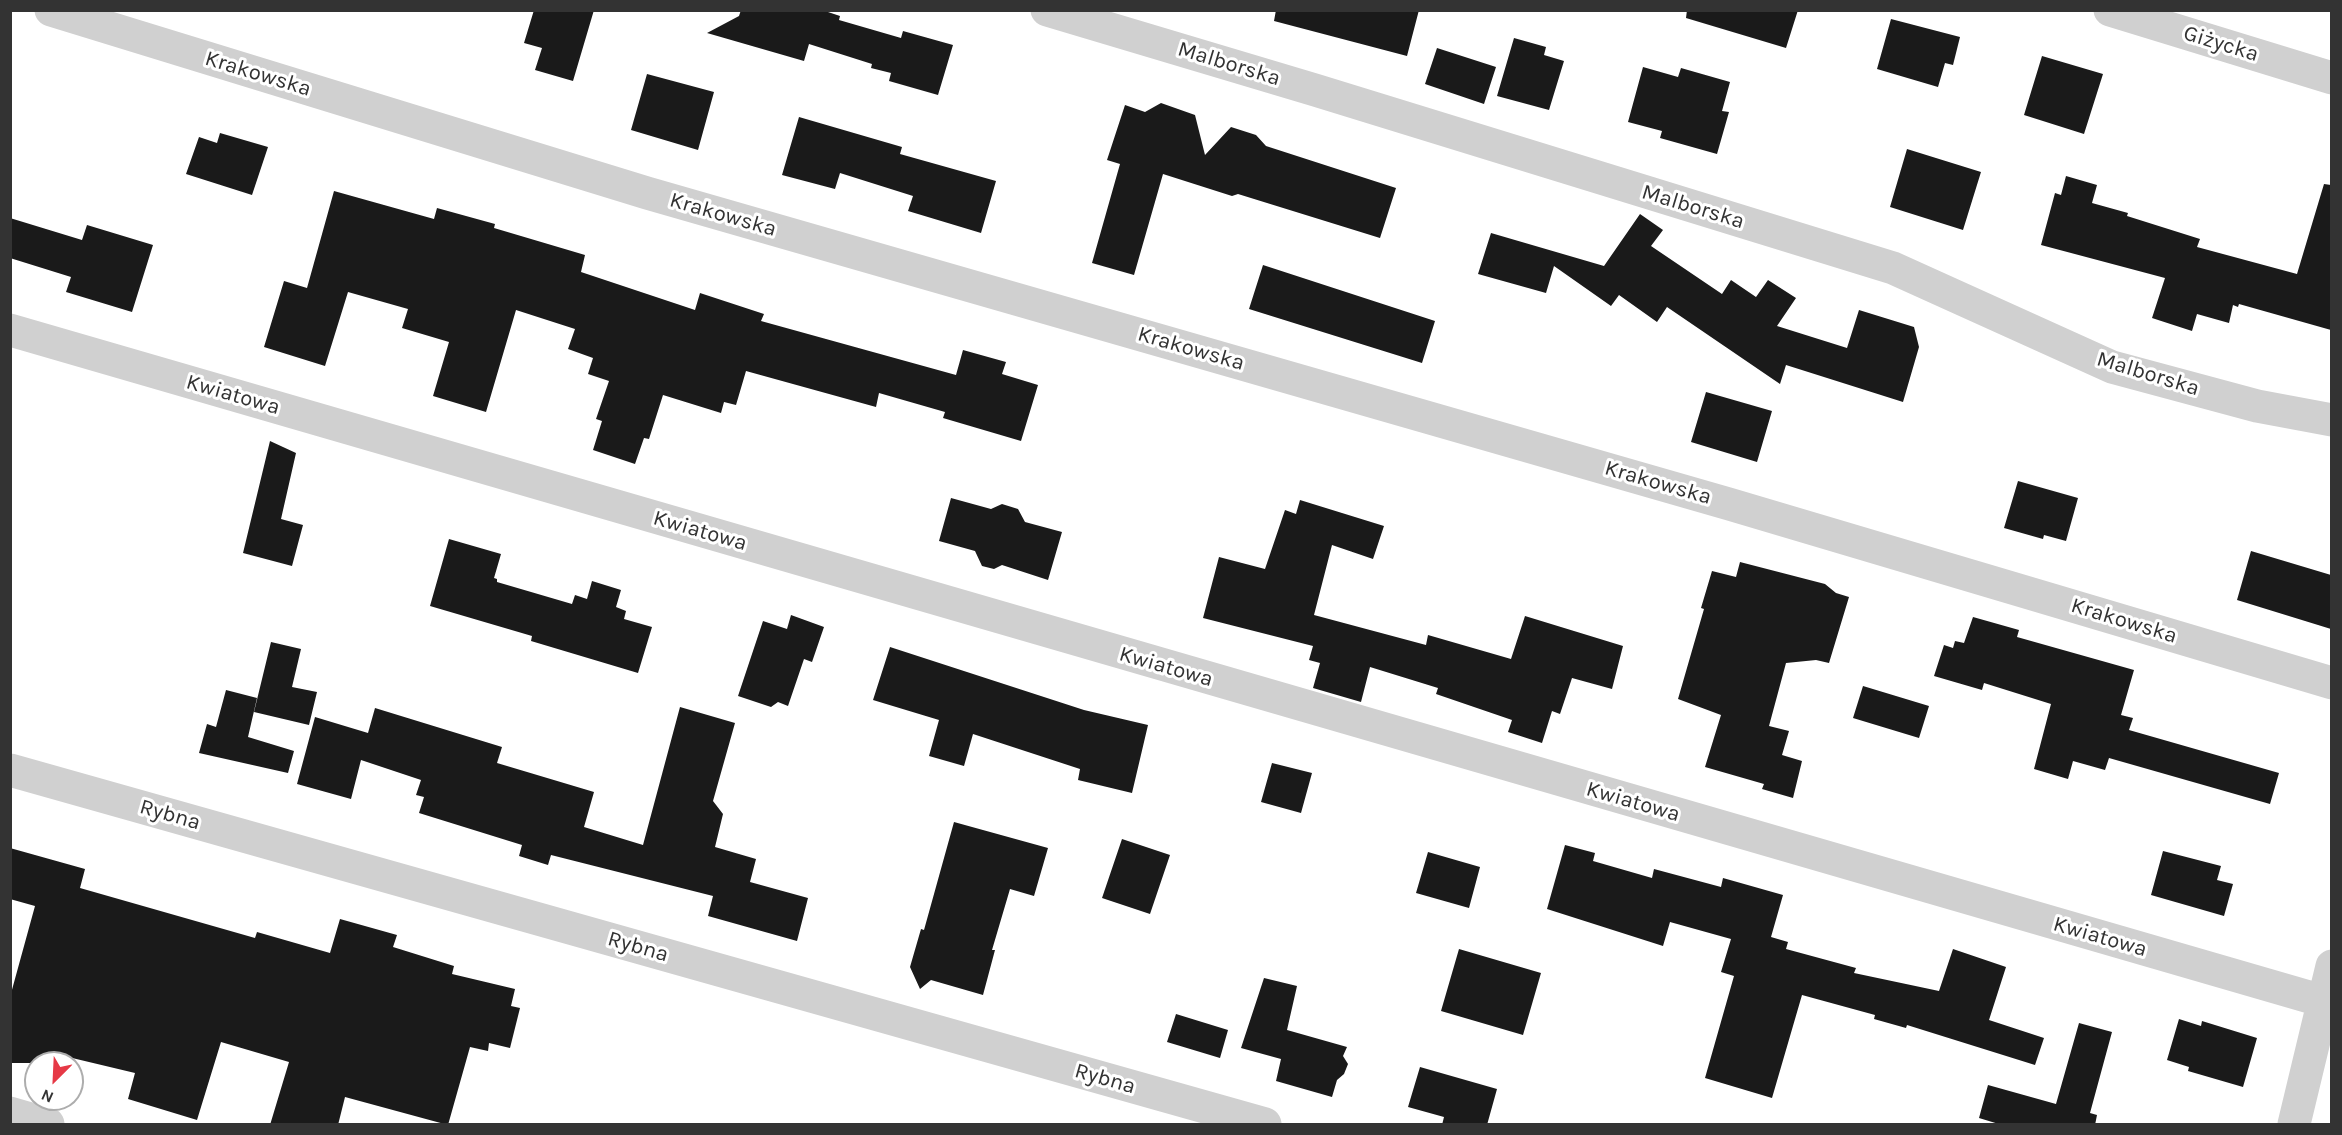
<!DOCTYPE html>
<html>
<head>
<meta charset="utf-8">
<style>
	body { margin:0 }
	#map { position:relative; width:2342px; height:1135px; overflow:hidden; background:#fff; font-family:Karla,sans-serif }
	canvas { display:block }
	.frame { position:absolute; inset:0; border:12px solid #333; pointer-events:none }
	.north { position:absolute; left:24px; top:1051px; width:60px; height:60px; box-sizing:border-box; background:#fff; border:2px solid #adadad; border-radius:50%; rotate:204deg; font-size:16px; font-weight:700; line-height:24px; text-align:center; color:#333 }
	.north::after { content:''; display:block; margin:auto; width:21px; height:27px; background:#e63946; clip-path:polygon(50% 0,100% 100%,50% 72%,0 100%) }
</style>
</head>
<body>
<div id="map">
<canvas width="2342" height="1135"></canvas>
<div class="frame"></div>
<div class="north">N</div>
</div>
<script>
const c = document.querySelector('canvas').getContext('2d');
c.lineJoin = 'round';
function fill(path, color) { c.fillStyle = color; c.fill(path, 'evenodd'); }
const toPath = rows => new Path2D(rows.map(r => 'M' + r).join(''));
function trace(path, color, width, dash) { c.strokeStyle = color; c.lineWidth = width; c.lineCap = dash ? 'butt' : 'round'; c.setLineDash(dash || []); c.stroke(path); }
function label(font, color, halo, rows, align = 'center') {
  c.font = font + ' Karla,sans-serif'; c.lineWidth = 6; c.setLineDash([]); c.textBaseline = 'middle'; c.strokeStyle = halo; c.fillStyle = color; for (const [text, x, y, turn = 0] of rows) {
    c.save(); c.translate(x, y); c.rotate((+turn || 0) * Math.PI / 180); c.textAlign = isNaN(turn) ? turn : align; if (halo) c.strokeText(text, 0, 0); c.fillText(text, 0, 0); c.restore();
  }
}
fill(toPath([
	[534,10,594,10,573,81,535,70,542,48,524,43],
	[741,10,822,10,840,16,839,20,901,38,903,31,953,45,938,95,889,81,891,73,871,68,872,64,809,44,804,61,707,33,739,16],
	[1276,10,1419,10,1407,56,1274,21],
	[1687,10,1798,10,1786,48,1686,18],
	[1891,19,1960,37,1953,65,1945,63,1938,87,1877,69],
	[1514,38,1546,47,1544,55,1564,61,1549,110,1497,96],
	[1437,48,1496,67,1484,104,1425,84],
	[2042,56,2103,74,2084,134,2024,115],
	[1643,67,1678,77,1681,68,1730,82,1722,111,1729,112,1717,154,1660,138,1662,131,1628,122],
	[647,74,714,92,698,150,631,130],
	[1161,103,1195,115,1205,155,1231,127,1256,135,1266,146,1396,188,1380,238,1238,194,1232,196,1163,174,1134,275,1092,263,1120,164,1107,160,1125,105,1145,112],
	[799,117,902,147,900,154,996,181,981,233,908,211,913,196,840,173,835,189,782,175],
	[220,133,268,147,252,195,186,174,199,137,217,143],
	[1907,149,1981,172,1963,230,1890,207],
	[2066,176,2097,185,2092,203,2128,213,2127,216,2200,239,2197,247,2297,274,2324,184,2331,185,2331,330,2239,304,2238,307,2233,305,2229,323,2197,314,2192,331,2152,318,2165,278,2041,245,2055,193,2061,195],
	[334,191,434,219,437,208,495,224,494,228,585,255,581,272,695,310,700,293,764,314,761,321,956,375,963,350,1006,362,1002,374,1038,385,1021,441,943,418,945,412,879,393,876,407,746,371,736,405,724,402,721,413,663,395,649,439,644,438,635,464,593,450,602,421,596,419,609,381,588,374,593,358,568,349,575,329,516,310,486,412,433,396,449,342,402,328,408,309,348,292,325,366,264,347,284,281,307,288],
	[1640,214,1663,230,1651,246,1722,294,1731,280,1756,297,1768,280,1796,298,1777,326,1847,348,1859,310,1914,327,1919,347,1903,402,1786,365,1780,384,1667,307,1657,322,1619,295,1611,306,1554,266,1546,293,1478,274,1491,233,1604,266],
	[10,218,82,240,87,225,153,245,132,312,66,292,71,277,10,258],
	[1263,265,1435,321,1422,363,1249,309],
	[1706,392,1772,411,1757,462,1691,442],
	[270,441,296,453,281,519,303,525,292,566,243,553],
	[2018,481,2078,498,2066,541,2044,535,2043,539,2004,528],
	[951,498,991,509,1002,504,1018,509,1025,522,1062,532,1048,580,1002,565,994,569,982,566,975,551,939,541],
	[1300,500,1384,526,1373,559,1332,545,1314,615,1426,645,1428,635,1511,659,1525,616,1623,646,1612,689,1572,678,1560,714,1552,711,1542,743,1508,732,1512,720,1436,694,1438,688,1370,667,1361,702,1313,688,1320,663,1309,660,1313,646,1203,618,1219,557,1265,569,1285,510,1296,514],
	[449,539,501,554,494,578,497,579,497,582,572,604,575,595,587,599,592,581,621,590,616,607,626,611,624,619,652,627,638,673,531,641,532,636,430,606],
	[2251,551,2331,575,2331,629,2237,600],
	[1740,562,1825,584,1836,593,1849,597,1829,663,1816,660,1786,663,1769,726,1789,731,1782,755,1802,761,1793,798,1762,789,1764,784,1705,767,1721,715,1678,699,1704,609,1701,608,1712,571,1736,577],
	[791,615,824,627,812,662,804,659,788,706,778,702,771,707,738,696,763,621,787,629],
	[1973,617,2019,630,2017,637,2134,670,2121,715,2133,718,2129,730,2279,773,2270,804,2109,758,2105,770,2073,761,2068,779,2034,769,2051,704,1984,683,1982,690,1934,676,1944,645,1953,648,1955,641,1964,643],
	[271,642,301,649,292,687,317,692,309,725,254,712],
	[890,647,1084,710,1148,725,1132,793,1078,780,1080,769,973,734,964,766,929,756,939,720,873,700],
	[1863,686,1929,706,1919,738,1853,718],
	[226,690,257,698,248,737,294,751,288,773,199,753,207,724,216,727],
	[680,707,735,723,713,801,723,814,715,847,756,859,750,882,808,898,797,941,708,916,713,896,551,855,548,865,519,856,522,845,419,813,424,797,416,795,421,780,361,760,351,799,297,784,315,717,368,733,375,708,502,747,497,763,594,792,584,827,643,845],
	[1272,763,1312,773,1301,813,1261,802],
	[954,822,1048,848,1034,896,1010,889,992,950,995,950,983,995,931,980,920,989,910,967,921,929,924,930],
	[1122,839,1170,855,1150,914,1102,898],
	[1565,845,1595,853,1593,861,1652,878,1654,869,1721,887,1723,878,1783,895,1771,937,1788,942,1786,949,1856,968,1854,973,1939,991,1953,949,2006,967,1989,1020,2044,1038,2035,1065,1907,1025,1906,1028,1874,1019,1875,1015,1802,995,1772,1098,1705,1078,1734,976,1721,972,1731,939,1670,922,1663,946,1547,909],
	[10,848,85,869,80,888,255,938,257,932,330,953,340,919,397,935,393,947,454,966,452,974,515,989,511,1006,520,1008,510,1048,489,1043,488,1051,470,1047,448,1125,345,1097,338,1125,270,1125,289,1062,221,1042,197,1120,128,1099,135,1073,68,1057,66,1063,10,1063,10,997,35,906,10,899],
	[2163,851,2221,866,2217,880,2233,884,2224,916,2151,895],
	[1428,852,1480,867,1469,908,1416,893],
	[1459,949,1541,973,1523,1035,1441,1011],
	[1264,978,1297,986,1287,1030,1347,1047,1343,1056,1348,1064,1344,1074,1337,1080,1332,1097,1276,1081,1281,1059,1241,1048],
	[1176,1014,1228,1030,1220,1058,1167,1042],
	[2179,1019,2201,1026,2202,1021,2257,1038,2243,1087,2188,1071,2189,1067,2167,1060],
	[2079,1023,2112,1032,2090,1113,2097,1115,2095,1125,2002,1125,1979,1118,1988,1085,2056,1104],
	[1420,1067,1497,1089,1487,1125,1442,1125,1444,1117,1408,1107]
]), '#1a1a1a');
trace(toPath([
	[51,10,647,193,1729,504,2332,683],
	[1047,10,1315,90,1893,268,2112,367,2257,406,2332,420],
	[2110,10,2332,78],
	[10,330,2323,1001],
	[10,770,1265,1124],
	[10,1113,48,1124],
	[2294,1124,2332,966]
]), '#d0d0d0', 33);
label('22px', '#333', '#fff', [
	["Giżycka",2221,44,17],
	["Malborska",1229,64,17],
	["Krakowska",258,74,17],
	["Malborska",1693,207,17],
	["Krakowska",723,215,16],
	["Krakowska",1191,349,16],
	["Malborska",2148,374,17],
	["Kwiatowa",233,395,16],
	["Krakowska",1658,483,16],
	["Kwiatowa",700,531,16],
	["Krakowska",2124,621,17],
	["Kwiatowa",1166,667,16],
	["Kwiatowa",1633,802,16],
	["Rybna",170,815,16],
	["Kwiatowa",2100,937,16],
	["Rybna",638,947,16],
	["Rybna",1105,1079,16]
]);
</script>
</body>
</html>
